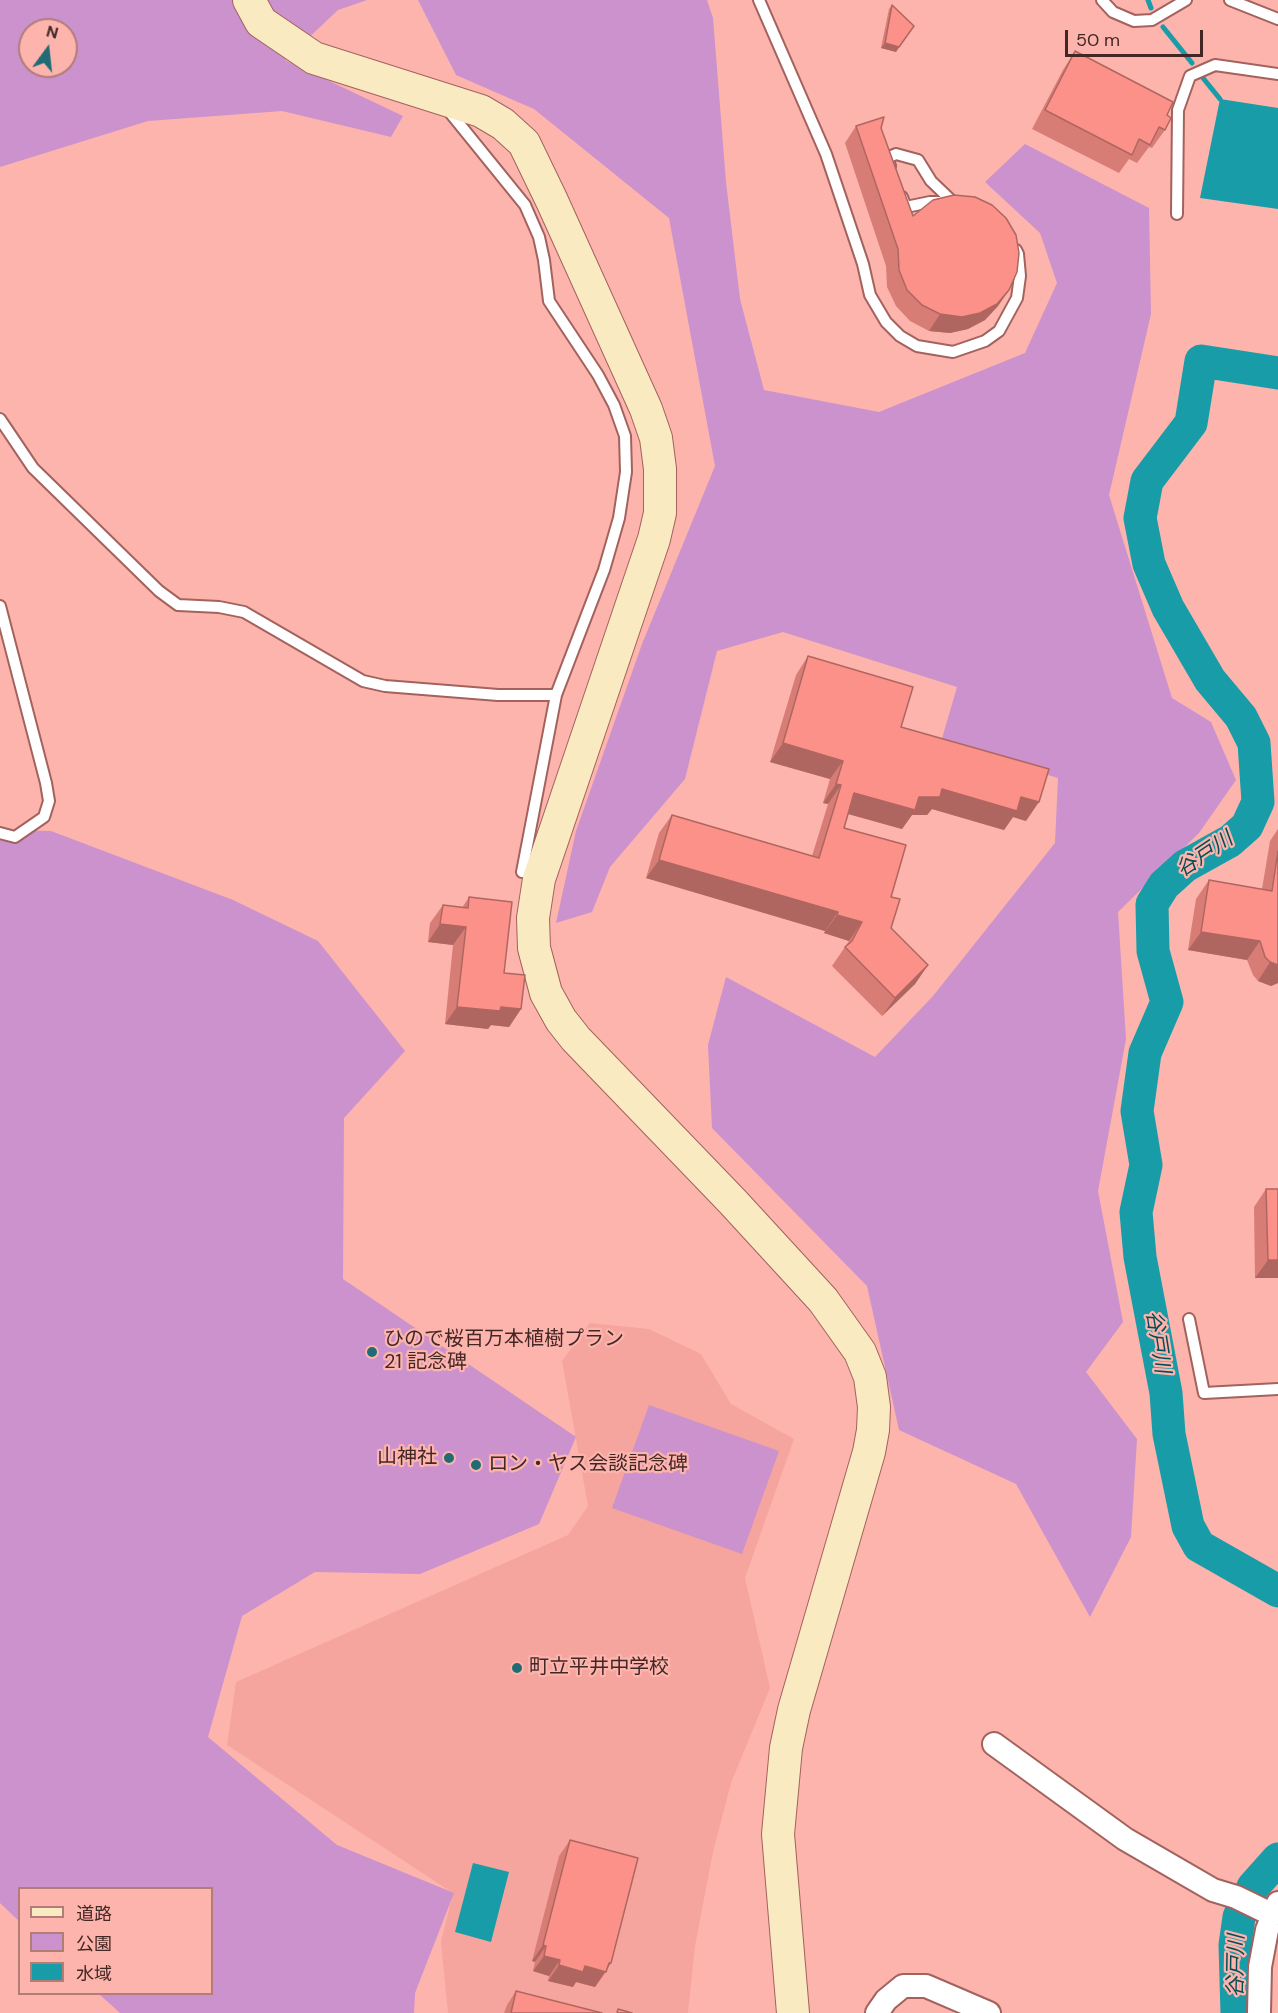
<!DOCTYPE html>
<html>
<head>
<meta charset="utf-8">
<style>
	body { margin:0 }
	#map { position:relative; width:1278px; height:2013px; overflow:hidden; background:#fcb4ad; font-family:"DM Sans","Noto Sans JP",sans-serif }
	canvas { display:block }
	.legend { position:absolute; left:18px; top:1887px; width:195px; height:108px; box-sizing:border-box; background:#fcb4ad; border:2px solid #b27c77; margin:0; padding:8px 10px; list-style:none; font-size:18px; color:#432725 }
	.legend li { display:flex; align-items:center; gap:12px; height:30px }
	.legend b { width:30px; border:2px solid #b27c77 }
	.north { position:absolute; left:18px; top:18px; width:60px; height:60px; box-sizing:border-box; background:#fcb4ad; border:2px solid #b27c77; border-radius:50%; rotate:15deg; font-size:16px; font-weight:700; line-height:24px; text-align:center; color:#432725 }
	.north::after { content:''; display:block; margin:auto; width:21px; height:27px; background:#216c74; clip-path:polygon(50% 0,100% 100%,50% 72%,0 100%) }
	.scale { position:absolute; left:1065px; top:30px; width:138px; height:27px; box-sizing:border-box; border:3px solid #432725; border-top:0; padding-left:8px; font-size:18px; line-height:21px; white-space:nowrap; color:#432725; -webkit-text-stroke:4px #fcb4ad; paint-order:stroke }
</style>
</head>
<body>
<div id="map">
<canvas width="1278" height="2013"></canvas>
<ul class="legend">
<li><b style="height:8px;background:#faeac2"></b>道路</li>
<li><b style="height:16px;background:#cb92cd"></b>公園</li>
<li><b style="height:16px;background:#189ca8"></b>水域</li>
</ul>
<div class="north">N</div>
<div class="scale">50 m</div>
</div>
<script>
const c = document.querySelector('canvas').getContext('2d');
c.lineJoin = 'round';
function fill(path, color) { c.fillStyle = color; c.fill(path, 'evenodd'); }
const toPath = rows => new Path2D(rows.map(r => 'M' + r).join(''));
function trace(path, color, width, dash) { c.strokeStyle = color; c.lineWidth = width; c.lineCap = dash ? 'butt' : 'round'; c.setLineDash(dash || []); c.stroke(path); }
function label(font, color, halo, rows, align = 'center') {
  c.font = font + ' "DM Sans","Noto Sans JP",sans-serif'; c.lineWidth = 4.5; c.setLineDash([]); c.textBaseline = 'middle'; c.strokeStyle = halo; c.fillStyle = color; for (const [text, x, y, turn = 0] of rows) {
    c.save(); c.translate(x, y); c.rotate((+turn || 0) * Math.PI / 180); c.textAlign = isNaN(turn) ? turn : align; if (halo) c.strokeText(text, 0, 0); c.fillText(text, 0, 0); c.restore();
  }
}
fill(toPath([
	[590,1323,649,1329,701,1354,731,1404,794,1439,745,1578,770,1688,731,1783,713,1852,695,1946,688,2013,448,2013,441,1942,453,1893,227,1745,236,1682,568,1535,588,1506,562,1361]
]), '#f5a59e');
fill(toPath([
	[0,0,367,0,338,10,285,60,403,116,391,137,282,111,148,121,0,167],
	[30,30,66,30,66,66,30,66],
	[418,0,707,0,713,18,726,182,740,299,764,390,879,412,1025,353,1057,283,1040,233,985,182,1025,144,1149,208,1151,314,1109,495,1172,698,1211,722,1236,780,1199,833,1118,912,1126,1039,1098,1191,1123,1322,1086,1372,1137,1439,1131,1537,1090,1617,1016,1484,899,1430,867,1286,712,1128,708,1045,726,977,875,1057,933,996,1055,843,1058,778,941,742,957,687,783,632,717,651,685,779,610,867,592,912,556,923,576,831,642,644,715,466,669,218,534,109,456,75],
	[0,830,51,831,233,900,318,941,405,1051,344,1118,343,1279,576,1437,539,1524,420,1574,315,1572,242,1616,208,1737,337,1845,454,1893,415,1993,414,2013,120,2013,99,1994,212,1994,212,1888,20,1888,19,1921,0,1903],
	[649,1405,779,1451,742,1554,612,1508]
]), '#cb92cd');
fill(toPath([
	[1220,99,1278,108,1278,209,1200,198],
	[473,1863,509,1872,491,1942,455,1932]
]), '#189ca8');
trace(toPath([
	[1148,0,1151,8],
	[1163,27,1192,63],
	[1203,78,1220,99]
]), '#189ca8', 5);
trace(toPath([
	[1278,373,1201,361,1191,423,1147,481,1140,518,1149,564,1168,608,1210,680,1241,717,1254,743,1258,802,1247,826,1230,841,1185,866,1164,885,1152,904,1153,951,1167,1002,1145,1053,1137,1111,1146,1165,1136,1212,1140,1257,1166,1393,1169,1434,1188,1526,1199,1546,1278,1591],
	[1237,2013,1235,1945,1239,1917,1253,1887,1278,1859]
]), '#189ca8', 33);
const lane = toPath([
	[759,0,826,154,863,264,870,295,886,322,900,336,917,346,953,352,985,341,999,331,1017,298,1020,276,1018,254,1016,250],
	[1102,0,1113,12,1134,21,1152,20,1186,0],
	[1230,0,1278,19],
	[448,110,525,205,539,237,544,260,549,301,598,375,614,405,625,436,626,472,619,518,604,570,556,695,522,872],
	[890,166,887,158,896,154,918,160,931,181,953,202],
	[902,197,906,207,930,202,945,202],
	[1177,214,1178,110,1190,76,1215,65,1278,74],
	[0,419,33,468,159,591,178,605,219,607,244,612,363,681,385,686,498,695,556,695],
	[0,606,46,783,49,801,44,817,15,837,0,833],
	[1189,1319,1204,1393,1278,1389]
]);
const street = toPath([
	[994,1744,1125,1839,1213,1890,1236,1897,1273,1915],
	[877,2013,886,2000,903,1986,926,1986,989,2013],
	[1259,2013,1260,1967,1267,1930,1278,1903]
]);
const secondary = toPath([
	[249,0,261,22,314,58,481,111,503,124,524,143,552,201,646,409,656,438,660,469,660,513,654,539,539,879,533,918,534,948,546,993,561,1020,576,1039,733,1202,823,1300,860,1352,870,1377,874,1407,873,1430,869,1452,794,1710,786,1748,778,1834,793,2013]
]);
trace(lane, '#a3625d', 14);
trace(street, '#a3625d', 26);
trace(secondary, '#a3625d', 34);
trace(lane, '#fff', 10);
trace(street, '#fff', 22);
trace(secondary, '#faeac2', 32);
fill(toPath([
	[892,5,914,26,896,52,881,48,889,9],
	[1075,51,1167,115,1165,130,1152,148,1149,147,1137,163,1129,159,1119,173,1032,129,1063,70],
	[856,126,881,128,913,216,1009,290,998,306,985,320,968,329,950,333,929,331,910,321,896,306,887,287,886,266,845,143],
	[808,656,1026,821,1013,817,1004,830,932,809,927,815,912,815,902,829,848,814,844,828,891,897,891,928,928,965,915,984,882,1016,832,966,849,941,824,933,825,931,646,878,659,833,672,815,812,856,828,804,823,803,830,779,770,762,796,675],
	[1278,829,1278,983,1271,986,1258,981,1253,975,1247,960,1188,950,1196,899,1209,880,1262,889,1270,841],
	[469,897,521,1009,509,1027,491,1025,488,1029,445,1024,453,945,428,942,430,923,443,905,462,908],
	[1266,1189,1278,1189,1278,1278,1255,1278,1254,1207],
	[570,1840,607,1969,606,1972,595,1987,576,1982,573,1987,548,1981,549,1976,533,1971,535,1962,532,1961,559,1856],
	[516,1991,602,2013,504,2013,507,2005]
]), '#d87d76');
fill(toPath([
	[885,43,899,47,896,52,881,48],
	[1009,290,998,306,985,320,968,329,950,333,929,331,940,314],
	[783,743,843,761,830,779,770,762],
	[836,784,841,785,828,804,823,803],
	[942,789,1021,797,1039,802,1026,821,1013,817,1004,830,932,809,927,815,912,815,902,829,841,812,854,793,919,797],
	[659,860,838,912,825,931,646,878],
	[837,915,862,922,849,941,824,933],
	[440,924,466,927,453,945,428,942],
	[1201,932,1260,941,1247,960,1188,950],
	[1270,962,1278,965,1278,983,1271,986,1258,981],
	[928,965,915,984,882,1016,895,998],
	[457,1007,501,1007,521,1009,509,1027,491,1025,488,1029,445,1024],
	[1268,1260,1278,1260,1278,1278,1255,1278],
	[543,1945,546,1946,535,1962,532,1961],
	[544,1956,560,1960,549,1976,533,1971],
	[609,1963,611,1963,595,1987,576,1982,573,1987,548,1981,559,1965,585,1966]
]), '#b06660');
const building = toPath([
	[892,5,914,26,899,47,885,43,892,5],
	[1075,51,1173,102,1167,115,1171,118,1165,130,1159,127,1150,145,1139,139,1132,155,1045,110,1075,51],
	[884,117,881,128,913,216,933,200,954,195,975,197,992,205,1006,218,1016,235,1019,253,1017,272,1009,290,997,304,980,313,962,317,940,314,922,305,907,290,899,270,898,249,856,126,884,117],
	[808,656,913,687,901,727,1049,769,1039,802,1021,797,1017,811,942,789,940,797,919,797,915,810,854,793,844,828,906,845,891,897,900,899,891,928,928,965,895,998,845,947,852,941,862,922,837,915,838,912,659,860,672,815,819,858,841,785,836,784,843,761,783,743,808,656],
	[1278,851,1278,965,1270,962,1265,957,1260,941,1201,932,1209,880,1272,891,1278,851],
	[469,897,512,902,504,973,525,975,521,1009,501,1007,500,1011,457,1007,466,927,440,924,443,905,468,908,469,897],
	[1266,1189,1278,1189,1278,1260,1268,1260,1266,1189],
	[570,1840,638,1858,611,1963,609,1963,606,1972,585,1966,583,1972,559,1965,560,1960,544,1956,546,1946,543,1945,570,1840],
	[516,1991,602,2013,511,2013,516,1991],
	[618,2009,632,2013,617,2013,618,2009]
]);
fill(building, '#fb9189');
trace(building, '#b06660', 1.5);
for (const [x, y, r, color] of [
	[372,1352,6,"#216c74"],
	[449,1458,6,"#216c74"],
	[476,1465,6,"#216c74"],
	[517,1668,6,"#216c74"]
]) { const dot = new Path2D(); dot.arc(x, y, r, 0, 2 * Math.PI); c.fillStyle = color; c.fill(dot); trace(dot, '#fcb4ad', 2); }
label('20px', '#432725', '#fcb4ad', [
	["ひので桜百万本植樹プラン",384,1340],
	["21 記念碑",384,1363],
	["山神社",437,1458,"right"],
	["ロン・ヤス会談記念碑",488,1465],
	["町立平井中学校",529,1668]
], 'left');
label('italic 21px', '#054d54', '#fcb4ad', [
	["谷戸川",1205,855,-34],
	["谷戸川",1157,1342,81],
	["谷戸川",1237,1966,-89]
]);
</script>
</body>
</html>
